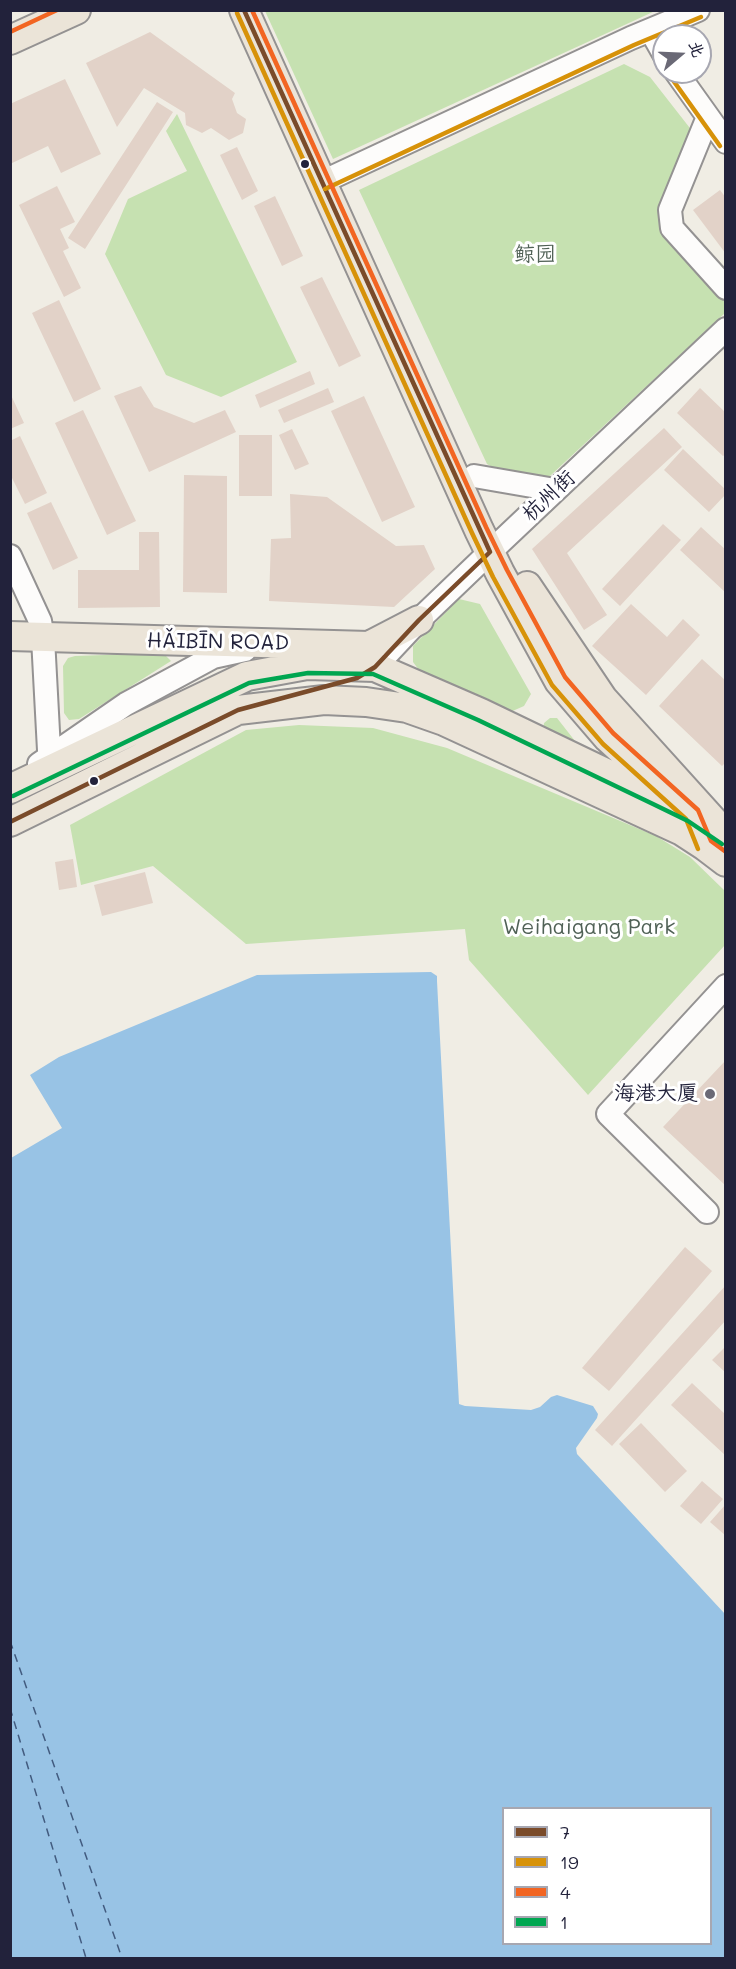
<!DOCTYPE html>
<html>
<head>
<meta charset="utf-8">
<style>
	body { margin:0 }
	#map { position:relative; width:736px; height:1969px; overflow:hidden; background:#f0ede4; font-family:Mali,"LXGW WenKai TC",sans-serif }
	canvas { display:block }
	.frame { position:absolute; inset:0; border:12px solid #22223b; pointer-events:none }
	.legend { position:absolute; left:502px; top:1807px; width:210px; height:138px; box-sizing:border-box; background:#fff; border:2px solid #a7a7b1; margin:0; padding:8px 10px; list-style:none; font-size:18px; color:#22223b }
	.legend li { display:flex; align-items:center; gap:12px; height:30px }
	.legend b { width:30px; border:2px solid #a7a7b1 }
	.north { position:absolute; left:652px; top:24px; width:60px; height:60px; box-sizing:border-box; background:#fff; border:2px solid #a7a7b1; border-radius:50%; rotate:71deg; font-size:16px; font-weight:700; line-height:24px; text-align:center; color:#22223b }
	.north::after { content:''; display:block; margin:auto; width:21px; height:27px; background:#6a6976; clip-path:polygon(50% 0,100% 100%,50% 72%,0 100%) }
</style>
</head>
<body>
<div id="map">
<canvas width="736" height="1969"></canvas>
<div class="frame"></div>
<ul class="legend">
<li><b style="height:8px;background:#7a4b2a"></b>7</li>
<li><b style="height:8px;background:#d79209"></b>19</li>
<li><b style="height:8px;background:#f26522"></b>4</li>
<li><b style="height:8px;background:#00a651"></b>1</li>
</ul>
<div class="north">北</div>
</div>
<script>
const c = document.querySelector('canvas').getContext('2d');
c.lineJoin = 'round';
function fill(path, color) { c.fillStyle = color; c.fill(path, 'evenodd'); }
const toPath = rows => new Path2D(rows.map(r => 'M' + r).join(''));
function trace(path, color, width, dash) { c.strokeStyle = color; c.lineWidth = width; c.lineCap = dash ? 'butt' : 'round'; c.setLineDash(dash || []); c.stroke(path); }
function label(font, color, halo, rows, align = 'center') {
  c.font = font + ' Mali,"LXGW WenKai TC",sans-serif'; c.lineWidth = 6; c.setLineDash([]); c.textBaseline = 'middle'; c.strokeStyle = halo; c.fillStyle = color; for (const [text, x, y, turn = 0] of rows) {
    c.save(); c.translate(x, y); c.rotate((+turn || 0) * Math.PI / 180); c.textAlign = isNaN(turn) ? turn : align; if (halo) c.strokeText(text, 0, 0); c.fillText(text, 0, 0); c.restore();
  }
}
fill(toPath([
	[265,11,655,11,333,159],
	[624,64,650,77,693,132,665,213,725,297,725,313,550,476,514,479,487,464,359,190],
	[177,114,297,362,221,397,166,375,105,254,128,199,187,171,166,131],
	[459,599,480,604,531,694,524,706,508,713,422,674,413,662,413,646],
	[163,653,171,661,79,719,69,720,64,713,63,666,68,658,75,656],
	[550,718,557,718,586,755,543,730,544,723],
	[299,725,373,728,447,748,656,836,690,857,725,891,725,945,588,1095,469,960,465,929,246,944,153,866,81,885,70,825,246,730]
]), '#c6e1b1');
fill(toPath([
	[431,972,437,976,437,981,459,1404,465,1406,531,1410,540,1407,551,1397,557,1395,593,1406,598,1414,597,1418,576,1448,577,1454,725,1614,725,1958,11,1958,11,1158,62,1128,30,1075,59,1057,257,975],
	[504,1808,710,1808,710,1944,504,1944]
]), '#98c3e5');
trace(toPath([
	[10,1641,122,1958],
	[10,1708,86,1958]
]), '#425b7f', 1.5, [8, 6]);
fill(toPath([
	[150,32,235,93,232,99,237,113,246,119,243,133,229,140,211,128,202,133,186,125,185,113,144,88,117,127,86,63],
	[65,79,101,154,61,173,48,146,10,164,10,104],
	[157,102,173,112,85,249,68,238],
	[237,147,258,191,242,200,220,155],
	[57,186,75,222,60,229,69,248,63,251,81,288,64,297,19,205],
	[720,190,726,198,726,254,693,210],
	[275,196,303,256,282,266,254,206],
	[322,277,361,356,339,367,300,287],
	[59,300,101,389,74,402,32,313],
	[310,371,315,384,260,408,255,395],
	[141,386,154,407,194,423,225,410,236,432,149,472,114,396],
	[328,388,334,402,284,423,278,410],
	[700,388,726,413,726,454,723,456,677,413],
	[10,393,24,423,10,429],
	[364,396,415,507,382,522,331,411],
	[83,410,136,521,107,535,55,423],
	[664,428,682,447,567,553,607,615,584,630,532,549],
	[292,429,309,464,295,470,279,435],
	[239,435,272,435,272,496,239,496],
	[20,436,47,493,25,504,10,474,10,441],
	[683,449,726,490,726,494,709,512,664,470],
	[184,475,227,476,227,593,183,592],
	[290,494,327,497,396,546,424,545,435,569,394,607,269,601,271,539,291,538],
	[51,502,78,558,53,570,27,513],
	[663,524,681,540,620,606,602,589],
	[701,527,726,550,726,593,680,550],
	[139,532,159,532,160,607,78,608,78,570,139,570],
	[631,604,667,637,683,619,700,635,646,695,592,646],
	[702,659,726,681,726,762,722,766,659,706],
	[73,859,77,887,59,890,55,862],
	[145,872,153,903,102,916,94,885],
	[726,1060,726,1186,663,1127],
	[685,1247,712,1271,609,1391,582,1368],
	[726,1285,726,1320,612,1446,595,1430],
	[726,1346,726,1373,712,1360],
	[692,1383,726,1415,726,1456,671,1405],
	[641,1423,687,1471,665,1492,619,1444],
	[702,1481,723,1499,701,1524,680,1506],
	[726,1504,726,1536,710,1522]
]), '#e2d2c8');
const minor = toPath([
	[651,31,664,54],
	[676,72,726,142],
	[708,117,670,210,672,228,726,288],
	[322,182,631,38,698,10],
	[474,476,555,490],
	[10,556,40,621,43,638,50,769],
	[375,667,419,620,490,552,726,329],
	[39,764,126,704,213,657,245,650],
	[707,1212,608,1114,726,986]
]);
const major = toPath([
	[244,10,479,530,500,573,559,681,608,738,692,815,705,846],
	[10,40,76,10],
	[527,586,603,699,726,835],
	[10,636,369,646,419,620],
	[10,789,247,676,307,665,375,667,481,713,662,800],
	[10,822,238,710,324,700,366,702,407,708,444,721,682,831,705,846,726,862]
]);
trace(minor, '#949292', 26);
trace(major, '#949292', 32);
trace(minor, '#fdfcfb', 22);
trace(major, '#ebe4d8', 28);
trace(toPath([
	[244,10,490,552],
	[10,822,238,710,357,678,375,667,419,620,490,552]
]), '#7a4b2a', 4.5);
trace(toPath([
	[237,13,472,533,493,577,552,685,603,744,686,819,698,849],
	[670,76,720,146],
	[325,189,634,45,701,17]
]), '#d79209', 4.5);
trace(toPath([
	[252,10,486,527,507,570,565,677,613,733,698,810,711,841,726,852],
	[10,32,57,10]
]), '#f26522', 4.5);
trace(toPath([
	[13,796,249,683,308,673,373,674,478,720,653,804,688,821,722,844]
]), '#00a651', 4.5);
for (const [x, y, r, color] of [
	[305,164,5,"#22223b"],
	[94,781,5,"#22223b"],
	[710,1094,6,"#6a6976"]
]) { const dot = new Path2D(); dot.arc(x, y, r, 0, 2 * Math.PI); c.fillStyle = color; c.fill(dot); trace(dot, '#fff', 2); }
label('21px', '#506156', '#fff', [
	["鲸园",535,255],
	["Weihaigang Park",589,928]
]);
label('21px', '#22223b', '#fff', [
	["杭州街",549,496,-43],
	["HǍIBĪN ROAD",218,642,1]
]);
label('21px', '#22223b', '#fff', [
	["海港大厦",698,1094]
], 'right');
</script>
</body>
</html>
